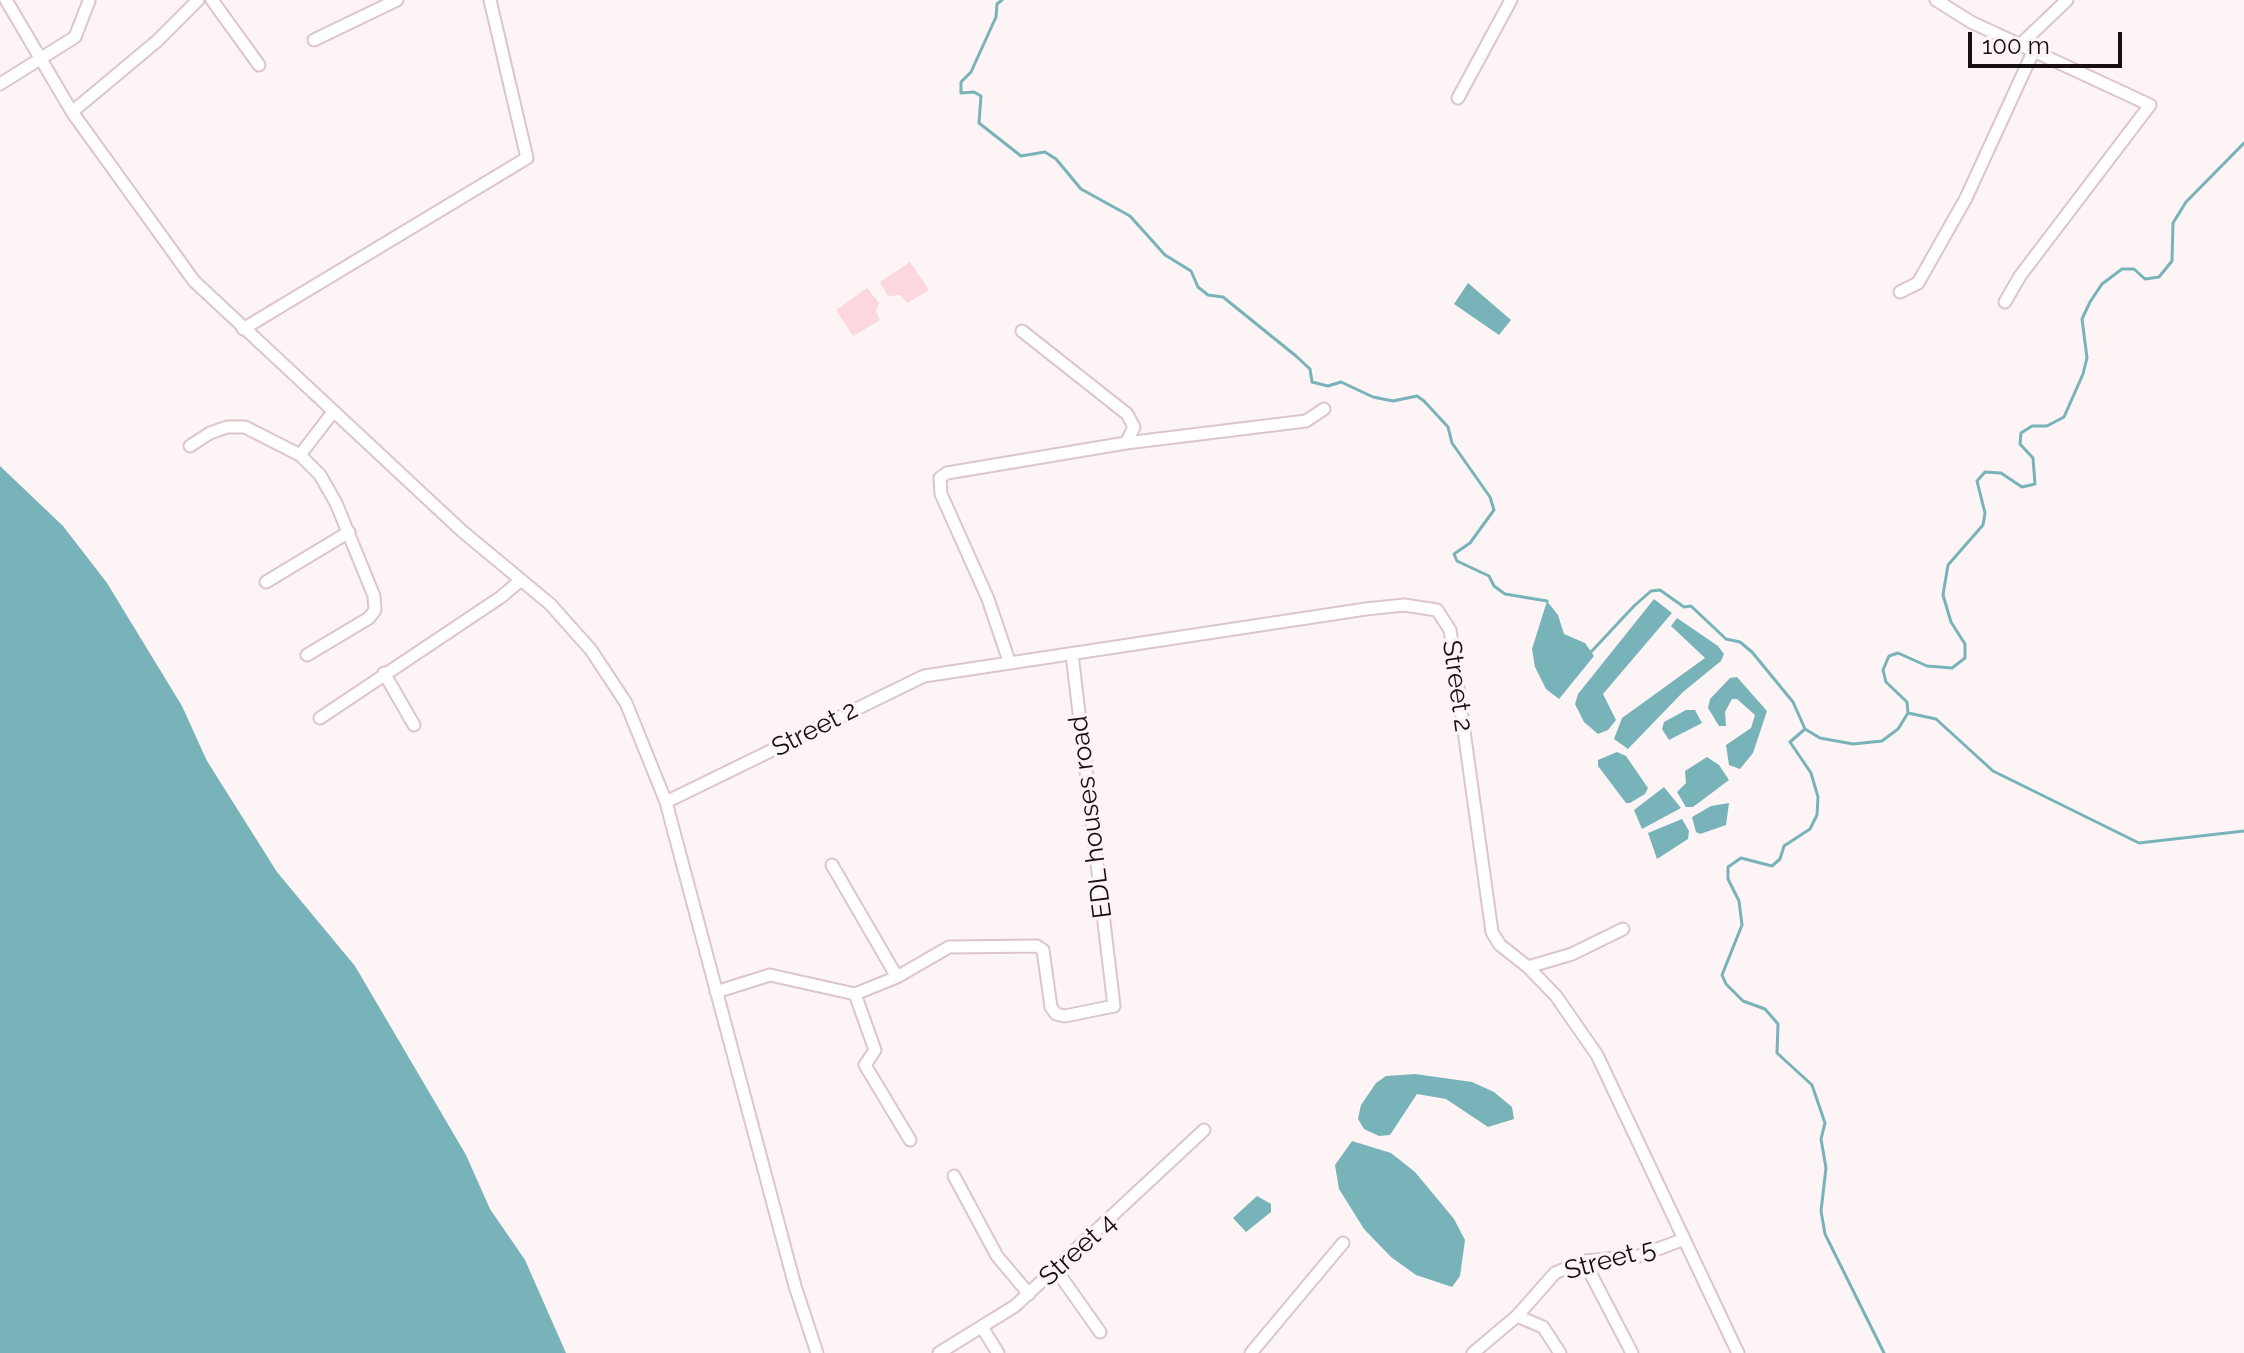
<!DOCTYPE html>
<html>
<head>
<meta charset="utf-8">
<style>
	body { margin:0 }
	#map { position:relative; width:2244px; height:1353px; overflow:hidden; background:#fdf4f5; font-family:Raleway,sans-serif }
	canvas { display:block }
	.scale { position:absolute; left:1968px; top:32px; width:154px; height:36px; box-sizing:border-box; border:4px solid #171011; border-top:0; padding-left:10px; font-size:24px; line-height:28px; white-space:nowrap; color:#171011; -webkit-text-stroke:6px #fdf4f5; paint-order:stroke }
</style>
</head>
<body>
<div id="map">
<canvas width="2244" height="1353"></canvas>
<div class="scale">100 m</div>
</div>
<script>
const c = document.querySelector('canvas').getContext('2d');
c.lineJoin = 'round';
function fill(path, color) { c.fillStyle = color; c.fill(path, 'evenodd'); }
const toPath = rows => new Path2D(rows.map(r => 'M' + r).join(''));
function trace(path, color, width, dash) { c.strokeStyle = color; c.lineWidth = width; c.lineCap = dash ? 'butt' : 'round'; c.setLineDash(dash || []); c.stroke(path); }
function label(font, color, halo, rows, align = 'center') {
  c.font = font + ' Raleway,sans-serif'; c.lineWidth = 7; c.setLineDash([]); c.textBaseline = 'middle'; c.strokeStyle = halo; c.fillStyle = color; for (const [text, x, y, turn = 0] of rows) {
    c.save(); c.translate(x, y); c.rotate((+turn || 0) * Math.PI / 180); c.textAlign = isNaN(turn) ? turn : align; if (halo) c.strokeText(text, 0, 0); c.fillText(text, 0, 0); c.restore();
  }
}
fill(toPath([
	[910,262,929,290,907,303,900,295,888,296,880,282],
	[867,288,879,303,876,311,880,320,853,336,836,310]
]), '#fcd7dd');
fill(toPath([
	[1468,283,1511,320,1499,335,1454,304],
	[0,466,63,526,107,583,182,706,207,761,277,872,355,966,466,1155,490,1209,525,1260,566,1353,0,1353],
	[1654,599,1672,613,1603,694,1616,720,1608,730,1598,734,1584,722,1575,704,1578,694],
	[1547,601,1558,615,1564,634,1585,643,1594,656,1559,699,1546,689,1535,667,1532,649],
	[1677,618,1718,646,1724,654,1721,661,1683,692,1628,749,1614,739,1622,718,1705,658,1671,626],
	[1737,677,1767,711,1753,753,1740,769,1729,765,1726,745,1751,728,1755,715,1737,699,1732,699,1725,712,1726,726,1719,726,1708,708,1710,699,1730,678],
	[1686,710,1695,710,1702,723,1669,740,1662,729,1664,722],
	[1617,752,1626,756,1648,788,1645,794,1630,803,1626,803,1598,766,1598,760],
	[1707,757,1719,765,1729,780,1693,807,1686,807,1677,792,1686,783,1685,771],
	[1664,787,1681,808,1642,829,1634,810],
	[1729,803,1726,825,1700,834,1696,832,1692,817,1711,806],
	[1682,819,1689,831,1688,839,1657,859,1648,833],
	[1415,1074,1472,1082,1494,1092,1512,1107,1514,1119,1488,1127,1446,1099,1417,1094,1390,1135,1379,1136,1364,1129,1358,1119,1361,1105,1376,1083,1386,1076],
	[1352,1141,1391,1153,1415,1172,1454,1219,1465,1240,1460,1276,1452,1287,1416,1275,1391,1257,1364,1229,1339,1189,1335,1165],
	[1257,1196,1271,1204,1271,1212,1246,1232,1233,1218]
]), '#78b3b9');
trace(toPath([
	[1002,0,997,4,996,17,971,72,961,82,961,93,974,92,981,96,979,123,1021,156,1045,152,1056,159,1081,189,1130,216,1165,255,1191,271,1198,287,1208,295,1223,297,1296,356,1310,369,1312,382,1328,386,1341,382,1373,397,1393,401,1417,396,1424,401,1448,427,1452,443,1490,497,1494,510,1470,543,1454,554,1457,561,1489,576,1494,586,1505,594,1547,601],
	[1591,652,1634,606,1651,591,1660,590,1684,607,1691,606,1726,639,1740,642,1752,652,1793,702,1805,729],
	[1908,713,1936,719,1993,771,2139,843,2244,831],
	[1884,1353,1825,1234,1821,1211,1826,1168,1821,1139,1825,1123,1812,1085,1777,1053,1778,1024,1765,1009,1743,1001,1726,984,1722,975,1742,925,1739,901,1728,879,1728,867,1741,858,1772,866,1780,859,1784,846,1810,829,1817,815,1818,797,1811,773,1790,742,1805,729,1820,738,1853,744,1882,741,1898,729,1908,713,1907,702,1886,682,1883,670,1889,656,1898,653,1927,666,1952,668,1965,658,1965,644,1951,622,1943,595,1948,565,1983,525,1985,513,1977,481,1985,472,2001,473,2022,487,2035,484,2033,458,2020,444,2021,433,2032,426,2047,426,2064,417,2083,374,2087,358,2082,319,2090,302,2102,284,2122,269,2134,269,2145,279,2159,277,2172,261,2173,223,2186,202,2244,143]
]), '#78b3b9', 3);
const minor = toPath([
	[6,0,72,112,194,281,462,531,550,604,591,650,626,703,666,802,795,1286,817,1353],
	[212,0,259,65],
	[1936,0,1971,22,2150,105,2020,276,2005,302],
	[314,40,397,0],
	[2021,44,2067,0],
	[0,84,75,37,89,1],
	[1458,98,1511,0],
	[72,112,157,41,198,0],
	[1900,292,1918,283,1966,198,2034,50],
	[243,329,527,158,490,0],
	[1126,443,1306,421,1324,409],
	[190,446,210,433,227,427,245,427,300,455],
	[266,582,349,532],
	[307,655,369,618,375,610,374,596,336,503,320,475,300,455,333,412],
	[1009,661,988,599,941,494,940,478,947,473,1126,443,1134,427,1127,414,1022,331],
	[384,673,414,725],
	[320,718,501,597,521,580],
	[666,802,924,676,1366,609,1404,605,1437,610,1450,630,1492,932,1500,945,1528,967,1556,996,1597,1055,1738,1353],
	[832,865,897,977],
	[1528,967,1572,954,1623,929],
	[716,992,770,975,855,994,897,977,949,947,1037,946,1043,950,1051,1007,1056,1014,1065,1016,1114,1006,1072,654],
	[855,994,875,1050,865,1065,910,1140],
	[954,1176,997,1256,1029,1294],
	[1584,1261,1632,1353],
	[1057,1271,1100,1332],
	[1517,1316,1543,1327,1560,1353],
	[983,1329,998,1353],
	[939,1353,1015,1306,1204,1130],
	[1251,1353,1343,1243],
	[1473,1353,1517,1316,1555,1273,1584,1261,1639,1256,1682,1240]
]);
trace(minor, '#dcc6ca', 15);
trace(minor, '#fff', 11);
label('26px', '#171011', '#fdf4f5', [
	["Street 2",1457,686,82],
	["Street 2",815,729,-27],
	["EDL houses road",1091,817,-97],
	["Street 4",1078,1250,-42],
	["Street 5",1610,1260,-15]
]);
</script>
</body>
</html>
